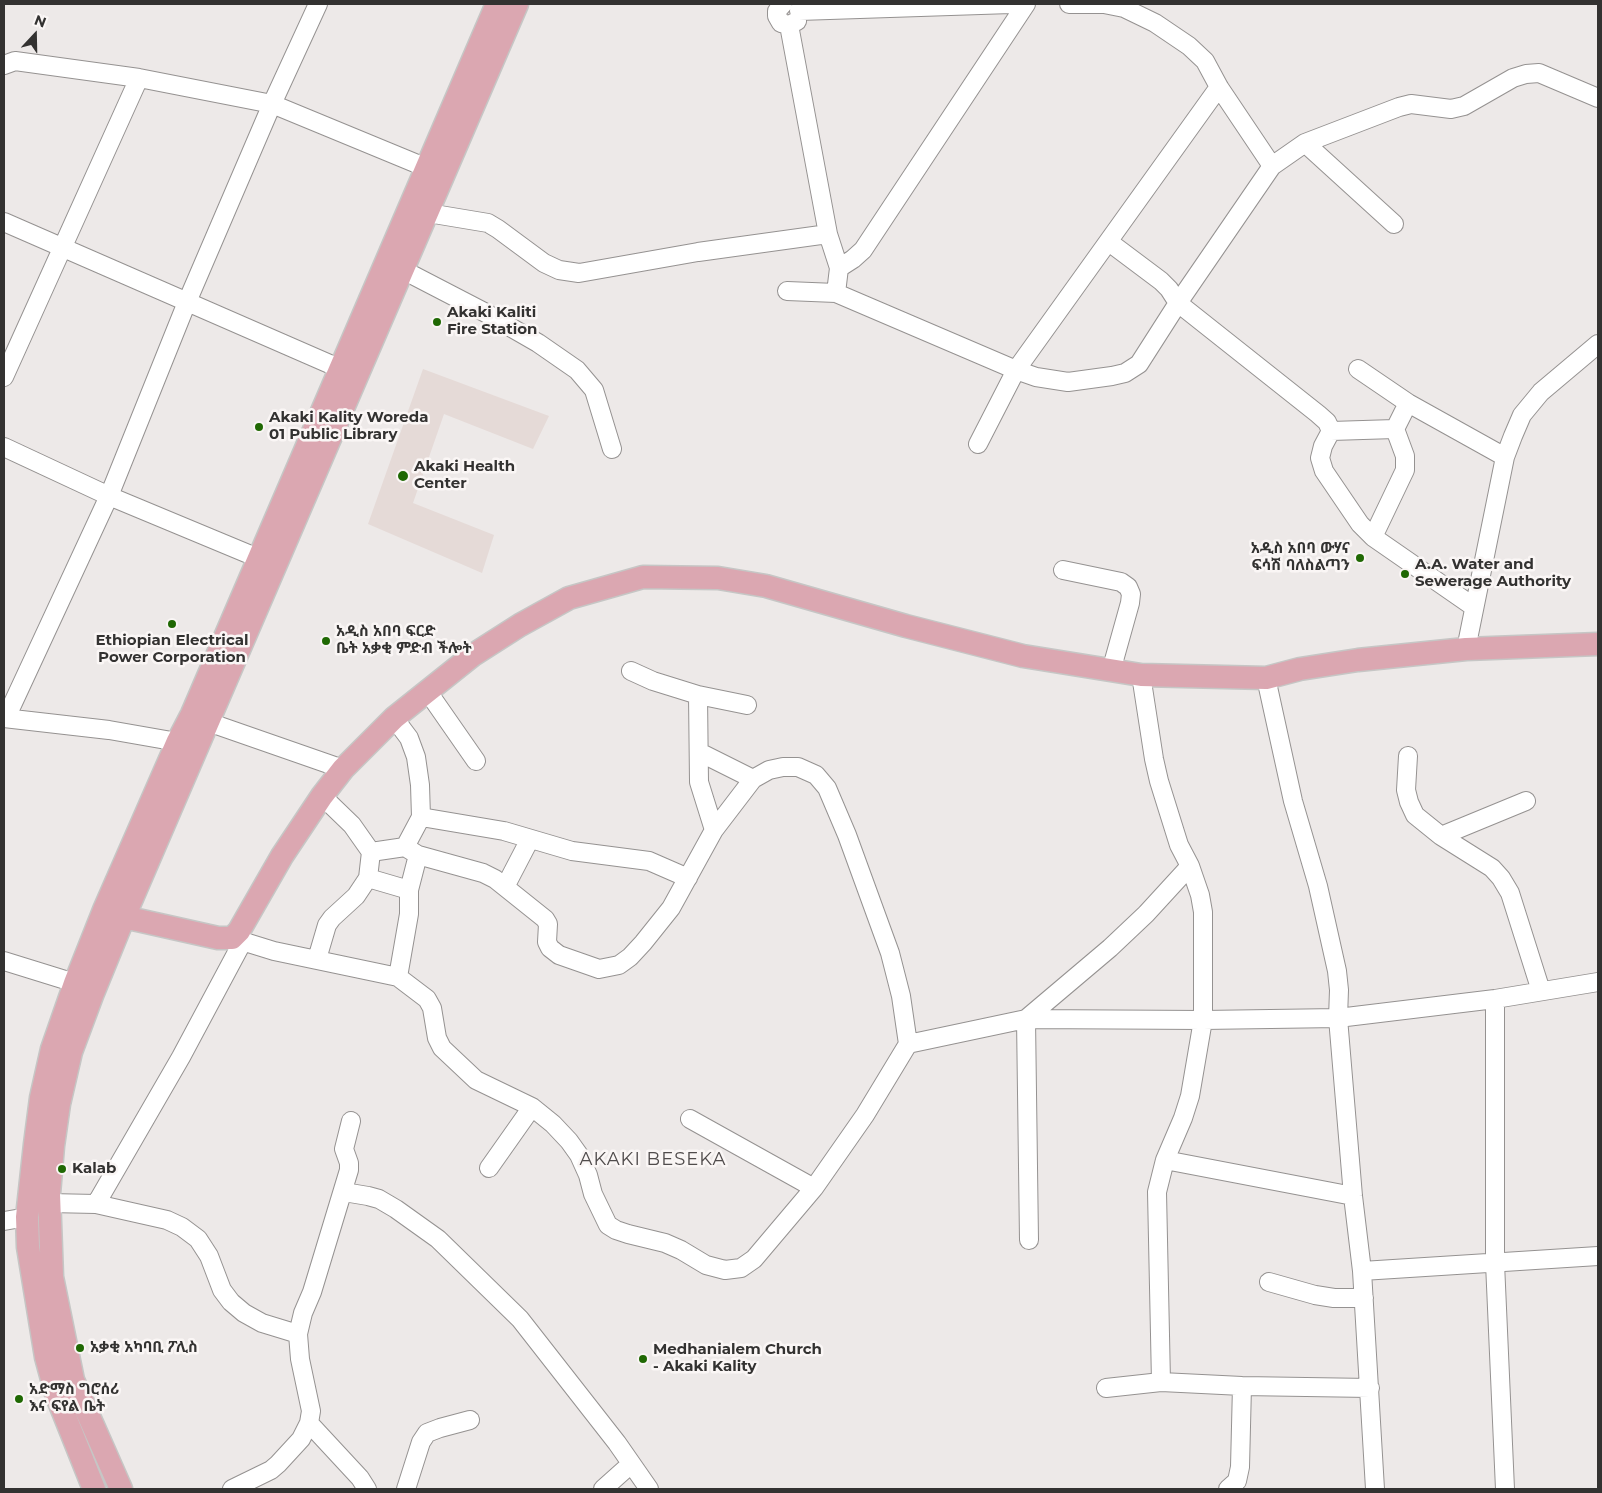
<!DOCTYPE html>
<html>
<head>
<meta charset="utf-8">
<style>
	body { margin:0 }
	#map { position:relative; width:1602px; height:1493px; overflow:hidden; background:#ede9e8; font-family:Montserrat,sans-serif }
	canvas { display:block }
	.frame { position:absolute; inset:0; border:5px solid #333231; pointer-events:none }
	.north { position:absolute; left:10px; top:10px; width:50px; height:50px; -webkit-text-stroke:4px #faf6f5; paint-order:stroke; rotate:21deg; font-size:14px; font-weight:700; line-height:20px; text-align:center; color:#333231 }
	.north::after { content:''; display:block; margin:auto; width:18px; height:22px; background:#333231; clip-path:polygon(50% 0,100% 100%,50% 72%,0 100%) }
</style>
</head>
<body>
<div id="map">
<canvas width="1602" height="1493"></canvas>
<div class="frame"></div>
<div class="north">N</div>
</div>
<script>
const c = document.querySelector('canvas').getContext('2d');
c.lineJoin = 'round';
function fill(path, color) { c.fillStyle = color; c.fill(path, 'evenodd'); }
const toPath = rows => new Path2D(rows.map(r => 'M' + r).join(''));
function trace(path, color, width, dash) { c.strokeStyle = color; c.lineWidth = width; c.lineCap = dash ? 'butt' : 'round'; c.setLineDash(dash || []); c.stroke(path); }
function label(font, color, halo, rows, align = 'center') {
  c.font = font + ' Montserrat,"Noto Sans Ethiopic",sans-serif'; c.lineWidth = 5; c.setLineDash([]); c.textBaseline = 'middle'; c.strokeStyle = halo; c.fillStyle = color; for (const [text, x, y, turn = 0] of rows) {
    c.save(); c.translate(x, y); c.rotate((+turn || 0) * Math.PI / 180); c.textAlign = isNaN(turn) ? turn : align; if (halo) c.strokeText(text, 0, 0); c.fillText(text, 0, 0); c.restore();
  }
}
fill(toPath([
	[423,369,549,416,533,449,444,414,413,503,494,535,482,573,368,524]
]), '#e5dad7');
const minor = toPath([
	[783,4,777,11,777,16,781,23,789,25,797,21],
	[1069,4,1104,4,1124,8,1155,23,1189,46,1205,61,1219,87,1272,166],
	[799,11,1011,4],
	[789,25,828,234,839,268,836,293],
	[4,65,15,61,139,78,272,104,427,168],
	[1305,143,1394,224],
	[428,213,488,223,498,229,544,263,559,270,579,273,698,252,828,234],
	[4,222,341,369],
	[1109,242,1161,281,1169,289,1178,303,1318,414,1327,422,1331,431],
	[839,268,853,259,863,250,1026,4],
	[403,270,484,312,538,343,577,370,594,390,612,449],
	[787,291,836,293,1016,370,1036,377,1068,382,1112,376,1125,373,1139,364,1178,303,1272,166,1305,143,1399,107,1411,104,1451,109,1464,106,1513,78,1526,74,1539,73,1598,98],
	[1358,369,1408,403,1505,457],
	[4,377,139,78],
	[1331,431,1323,446,1320,458,1324,471,1360,524,1373,537,1474,607],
	[1331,431,1395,429],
	[978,444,1016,370,1219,87],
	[4,447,109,496,270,563],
	[1373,537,1405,470,1405,456,1395,429,1408,403],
	[1063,570,1121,582,1128,587,1131,594,1130,603,1111,671],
	[1466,649,1505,457,1513,436,1522,415,1541,392,1598,344],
	[631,671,653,681,698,695,747,705],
	[1266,678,1293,801,1318,886,1337,971,1339,990,1338,1018,1353,1196,1362,1271,1375,1489],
	[428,692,476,761],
	[698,695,699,782,714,830],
	[4,718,109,730,189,744],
	[6,718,109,496,187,302,272,104,318,4],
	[394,718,409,738,416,757,420,785,421,817,405,847],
	[208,722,343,769],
	[699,752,753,779],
	[1408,756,1406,790,1409,802,1415,815,1441,836,1492,868,1501,878,1510,893,1541,991],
	[421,817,504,831,572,851,649,861,688,878],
	[1441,836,1526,801],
	[368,878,409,890],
	[505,887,530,839],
	[232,938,274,951,398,977,427,999,432,1008,437,1038,442,1048,476,1080,532,1107,553,1124,569,1141,579,1155,588,1175,593,1194,608,1225,616,1230,628,1234,665,1243,681,1250,706,1265,725,1270,741,1268,754,1259,814,1188,865,1115,908,1044,901,996,890,953,847,835,827,788,816,775,798,767,783,767,769,770,753,779,714,830,671,908,643,943,630,957,619,965,599,969,559,955,550,948,547,942,548,924,545,919,495,879,483,873,418,855,405,847,371,852],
	[317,959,327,925,332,918,356,896,368,878,371,852,352,825,322,796],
	[4,961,75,983],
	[398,977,409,914,409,890,418,855],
	[1495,999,1495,1263,1505,1489],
	[908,1044,1026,1019,1203,1020,1338,1018,1495,999,1598,982],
	[690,1119,814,1188],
	[1165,1160,1183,1118,1190,1096,1203,1020,1203,912,1200,895,1190,866],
	[489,1168,532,1107],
	[344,1192,368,1196,379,1199,396,1209,438,1239,520,1319,617,1443,649,1489],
	[1353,1196,1165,1160,1157,1192,1161,1382,1242,1386,1370,1388],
	[49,1203,96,1204,181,1057,243,941],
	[96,1204,167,1220,182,1227,198,1239,209,1256,222,1290,231,1302,244,1313,262,1323,298,1334],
	[4,1221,27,1217],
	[1029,1240,1026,1019,1110,948,1146,914,1190,866,1179,845,1159,781,1154,759,1141,675],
	[1362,1271,1598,1256],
	[1269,1282,1315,1295,1334,1298,1364,1298],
	[1106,1388,1161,1382],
	[309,1423,360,1478,367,1489],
	[232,1489,271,1470,278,1464,301,1439,309,1423,311,1411,300,1359,298,1334,303,1313,312,1292,349,1170,349,1163,344,1149,351,1121],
	[406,1489,421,1442,427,1433,440,1428,470,1420],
	[603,1489,631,1464],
	[1228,1489,1237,1481,1240,1467,1242,1386]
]);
const major = toPath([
	[124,917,218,938,232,938,239,931,282,856,322,796,343,769,394,718,473,655,520,625,569,598,643,577,718,578,766,586,906,626,1023,656,1141,675,1266,678,1300,669,1358,660,1466,649,1598,644],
	[94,1489,56,1394,46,1357,28,1247,27,1217,35,1144,41,1098,52,1049,75,983,104,910,178,741,192,714,497,4],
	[121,1489,73,1380,52,1277,49,1194,53,1146,59,1104,71,1052,93,993,124,917,517,4]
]);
trace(minor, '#959291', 20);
trace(major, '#c6c6c5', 25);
trace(minor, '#fff', 18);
trace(major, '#dba7b1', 22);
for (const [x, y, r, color] of [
	[437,322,5,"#1f6803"],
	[259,427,5,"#1f6803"],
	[403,476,6,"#1f6803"],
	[1360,558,5,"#1f6803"],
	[1405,574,5,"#1f6803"],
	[172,624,5,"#1f6803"],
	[326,641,5,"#1f6803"],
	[62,1169,5,"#1f6803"],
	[80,1348,5,"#1f6803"],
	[643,1359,5,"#1f6803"],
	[19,1399,5,"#1f6803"]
]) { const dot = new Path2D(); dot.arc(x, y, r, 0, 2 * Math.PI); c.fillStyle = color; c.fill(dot); trace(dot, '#faf6f5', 2); }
label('bold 15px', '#333231', '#faf6f5', [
	["Akaki Kaliti",447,313],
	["Fire Station",447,330],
	["Akaki Kality Woreda",269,418],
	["01 Public Library",269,435],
	["Akaki Health",414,467],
	["Center",414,484],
	["አዲስ አበባ ውሃና",1350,549,"right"],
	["ፍሳሽ ባለስልጣን",1350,566,"right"],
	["A.A. Water and",1415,565],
	["Sewerage Authority",1415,582],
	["አዲስ አበባ ፍርድ",336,632],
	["ቤት አቃቂ ምድብ ችሎት",336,649],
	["Ethiopian Electrical",172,641,"center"],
	["Power Corporation",172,658,"center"],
	["Kalab",72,1169],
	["አቃቂ አካባቢ ፖሊስ",90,1348],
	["Medhanialem Church",653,1350],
	["- Akaki Kality",653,1367],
	["አድማስ ግሮሰሪ",29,1390],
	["እና ፍየል ቤት",29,1407]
], 'left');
c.letterSpacing = '1px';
label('18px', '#504c4c', '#faf6f5', [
	["AKAKI BESEKA",653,1160]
]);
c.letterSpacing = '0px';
</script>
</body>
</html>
